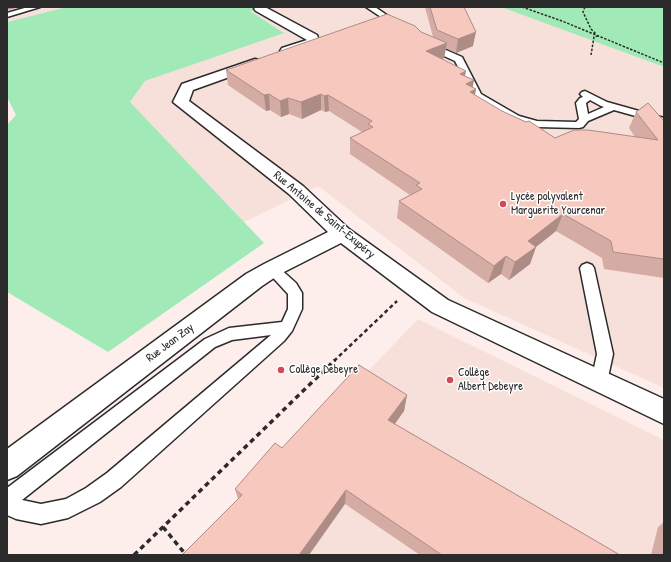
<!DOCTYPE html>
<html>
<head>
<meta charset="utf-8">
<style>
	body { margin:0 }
	#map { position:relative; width:671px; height:562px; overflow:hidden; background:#fdeeec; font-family:"Patrick Hand",sans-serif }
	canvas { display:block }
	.frame { position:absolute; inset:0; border:8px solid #2b2b2b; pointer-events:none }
</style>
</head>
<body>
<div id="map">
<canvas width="671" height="562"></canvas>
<div class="frame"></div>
</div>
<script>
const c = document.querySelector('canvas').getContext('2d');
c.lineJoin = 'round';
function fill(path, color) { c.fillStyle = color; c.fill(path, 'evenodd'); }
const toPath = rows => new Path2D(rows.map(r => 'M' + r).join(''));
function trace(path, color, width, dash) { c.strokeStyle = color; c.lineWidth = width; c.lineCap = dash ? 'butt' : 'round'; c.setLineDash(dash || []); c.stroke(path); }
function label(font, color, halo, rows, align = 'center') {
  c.font = font + ' "Patrick Hand",sans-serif'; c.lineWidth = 3; c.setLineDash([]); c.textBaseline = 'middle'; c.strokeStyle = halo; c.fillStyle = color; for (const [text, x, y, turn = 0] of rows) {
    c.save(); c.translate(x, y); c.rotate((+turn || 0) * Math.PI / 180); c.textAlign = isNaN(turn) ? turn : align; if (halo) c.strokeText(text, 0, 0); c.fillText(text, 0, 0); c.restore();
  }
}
fill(toPath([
	[7,7,67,7,7,22],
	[264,7,501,7,664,67,664,388,464,298,318,186,244,222,130,103,145,81,283,32,250,11],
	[418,319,664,440,664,555,192,555]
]), '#f7dfda');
fill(toPath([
	[67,7,264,7,250,11,284,33,145,81,130,102,264,243,108,352,7,292,7,125,16,115,7,97,7,22],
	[501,7,664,7,664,67]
]), '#a1eab8');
const lane = toPath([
	[28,7,40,7,7,17,7,13,28,7],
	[366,7,375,7,394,20,382,25,376,25,376,21,384,19,366,7],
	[424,43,430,43,462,57,481,94,519,116,537,121,576,122,579,119,576,103,580,98,583,97,580,94,582,92,585,91,607,102,664,118,664,124,614,110,588,121,583,127,579,128,537,127,511,120,474,98,455,61,424,47,423,45,424,43],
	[590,100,601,106,604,107,588,114,586,103,590,100],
	[587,263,592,265,594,268,613,354,607,382,605,387,599,389,593,387,591,382,597,354,580,268,582,265,587,263],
	[272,264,277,266,296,283,302,293,302,309,292,331,284,341,121,487,100,502,68,518,41,524,16,519,7,515,7,488,205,339,229,328,282,322,288,309,288,294,265,269,267,266,272,264],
	[271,335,107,473,86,488,66,499,41,504,22,500,215,347,232,340,271,335]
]);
const street = toPath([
	[256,7,265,7,317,35,319,41,315,46,292,54,282,54,280,51,282,48,307,40,256,11,254,9,256,7],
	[255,59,260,60,262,63,260,66,193,90,189,101,303,186,349,229,448,300,664,399,664,424,432,312,341,243,280,274,262,286,17,476,7,480,7,449,246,274,264,264,328,232,289,194,173,102,182,84,255,59]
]);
trace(lane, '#2b2b2b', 3);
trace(street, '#2b2b2b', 3);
trace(toPath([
	[522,7,562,21,664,63],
	[585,7,583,12,591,29,596,34],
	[591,55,594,37,598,36]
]), '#2b2b2b', 1.5, [2.5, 1.5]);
trace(toPath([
	[334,361,397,301]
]), '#2b2b2b', 2.5, [4, 3]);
trace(toPath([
	[163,527,186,555],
	[134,555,335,360]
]), '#2b2b2b', 3.5, [5, 4]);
fill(lane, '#fff');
fill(street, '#fff');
fill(toPath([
	[425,7,464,7,473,46,456,53,446,48,444,58,442,59,465,76,474,80,472,87,476,89,475,95,502,111,555,138,635,137,629,128,636,112,664,121,664,278,604,269,602,258,556,231,536,247,530,264,509,280,501,274,488,283,397,218,399,201,410,195,350,154,350,138,362,132,329,111,325,112,321,110,302,119,289,114,281,117,270,110,266,111,228,85,226,70,421,32,433,37],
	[407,395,404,411,395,424,620,555,420,555,345,504,238,499,235,489,282,448],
	[664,522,664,555,651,555,658,527]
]), '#d4aca3');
fill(toPath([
	[7,7,21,7,7,10],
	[476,32,473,46,456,53,458,39],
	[447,43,444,58,424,66,426,51],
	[466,71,463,86,460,74],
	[474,80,472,91,476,89,473,105,466,84],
	[269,94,270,110,266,111,264,95],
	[321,94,321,110,302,119,301,102],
	[328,95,329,111,325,112,324,96],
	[288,98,289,114,281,117,280,101],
	[563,214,556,231,532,250,536,247,530,264,509,280,515,262,528,241],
	[506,256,501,274,488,283,494,266],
	[407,395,404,411,386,436,388,420],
	[346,490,345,504,309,555,299,555]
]), '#ad8c85');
const building = toPath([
	[430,7,464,7,476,32,458,39,437,30,430,7],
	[387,14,415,26,421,32,447,43,426,51,466,71,460,74,474,80,466,84,476,89,470,92,502,111,526,122,529,121,555,138,574,130,588,130,658,140,636,112,648,103,664,121,664,259,613,252,611,241,563,214,528,241,536,247,515,262,506,256,494,266,399,201,422,189,416,185,420,183,350,138,373,127,368,124,372,121,328,95,324,96,321,94,301,102,288,98,280,101,269,94,264,95,226,70,387,14],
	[359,365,407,395,388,420,620,555,442,555,346,490,299,555,182,555,242,495,235,489,275,443,282,448,359,365]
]);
fill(building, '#f7c8be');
trace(building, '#ad8c85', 1);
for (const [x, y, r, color] of [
	[503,204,4,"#d1495b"],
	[281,370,4,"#d1495b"],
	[450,380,4,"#d1495b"]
]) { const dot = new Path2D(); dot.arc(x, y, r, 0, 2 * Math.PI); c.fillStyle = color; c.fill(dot); trace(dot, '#fff', 1.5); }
label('12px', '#2b2b2b', '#fff', [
	["Lycée polyvalent",511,197],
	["Marguerite Yourcenar",511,211],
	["Collège Debeyre",289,370],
	["Collège",458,373],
	["Albert Debeyre",458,387]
], 'left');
label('12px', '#2b2b2b', '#fff', [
	["Rue Antoine de Saint-Exupéry",324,215,40],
	["Rue Jean Zay",170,343,-37]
]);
</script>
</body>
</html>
